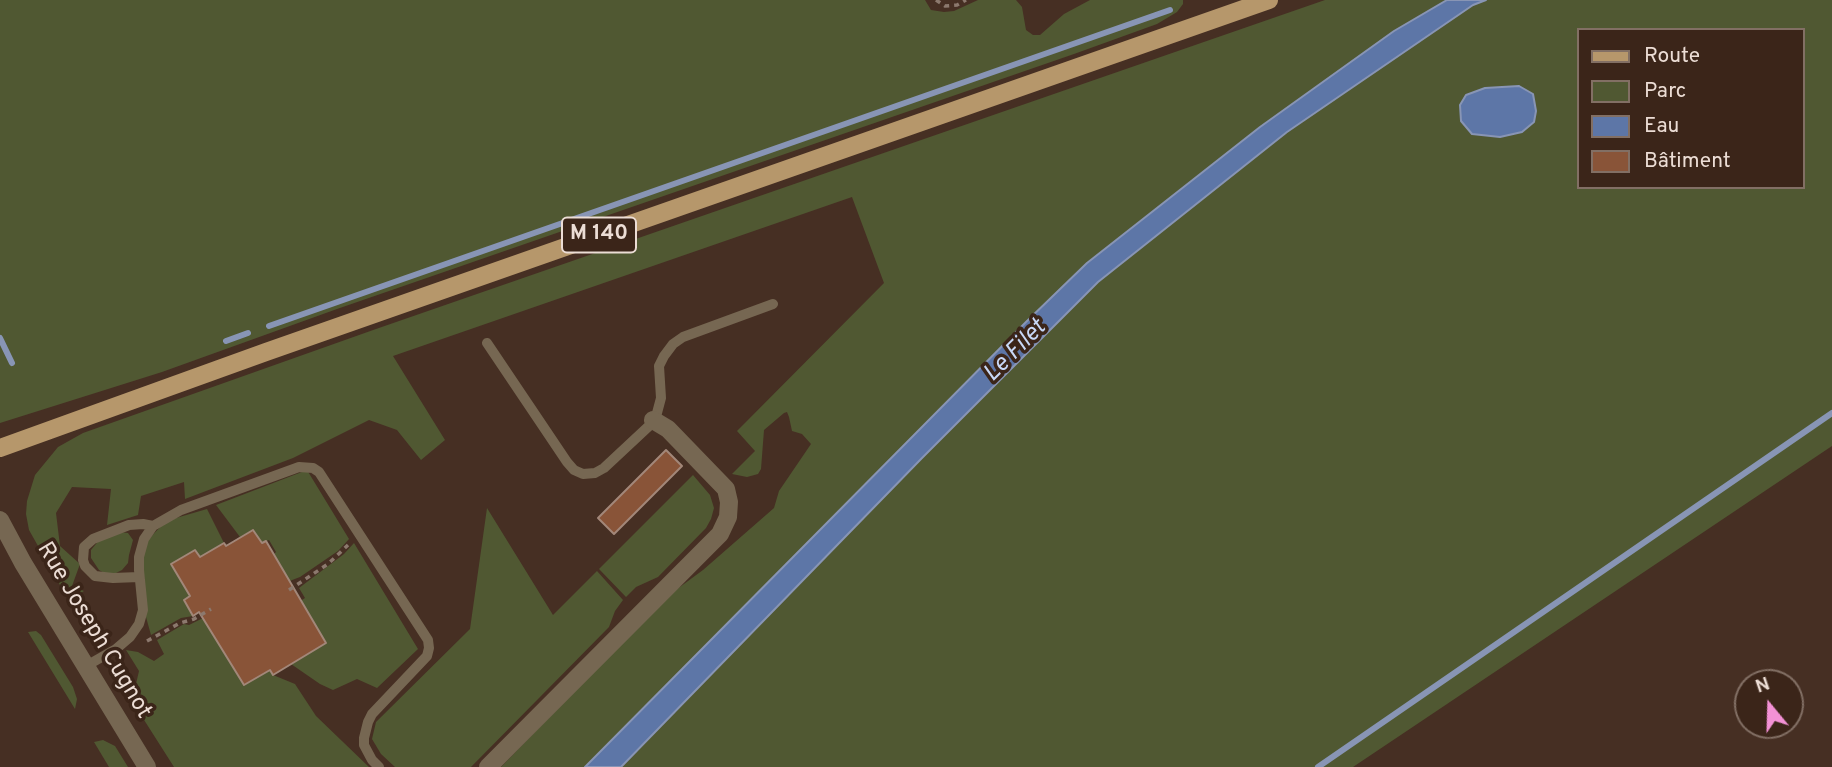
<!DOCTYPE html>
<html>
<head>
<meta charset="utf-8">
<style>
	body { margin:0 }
	#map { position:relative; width:1832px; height:767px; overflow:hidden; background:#462f23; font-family:Overpass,sans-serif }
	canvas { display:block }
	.legend { position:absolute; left:1577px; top:28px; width:228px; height:161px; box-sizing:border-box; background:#3b2519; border:2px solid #826f64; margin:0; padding:9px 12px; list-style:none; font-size:21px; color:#ecddd5 }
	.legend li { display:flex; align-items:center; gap:14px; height:35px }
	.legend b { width:35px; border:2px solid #826f64 }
	.north { position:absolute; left:1734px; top:669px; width:70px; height:70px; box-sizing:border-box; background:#3b2519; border:2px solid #826f64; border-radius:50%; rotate:341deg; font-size:19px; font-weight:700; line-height:28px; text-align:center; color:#ecddd5 }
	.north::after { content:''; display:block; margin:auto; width:24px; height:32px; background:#f391d5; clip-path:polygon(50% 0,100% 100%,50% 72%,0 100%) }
</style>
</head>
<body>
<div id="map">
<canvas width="1832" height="767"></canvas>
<ul class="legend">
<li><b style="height:9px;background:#b6976b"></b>Route</li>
<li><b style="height:19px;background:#505832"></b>Parc</li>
<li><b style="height:19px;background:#5d76a7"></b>Eau</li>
<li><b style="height:19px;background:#895438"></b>Bâtiment</li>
</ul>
<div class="north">N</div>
</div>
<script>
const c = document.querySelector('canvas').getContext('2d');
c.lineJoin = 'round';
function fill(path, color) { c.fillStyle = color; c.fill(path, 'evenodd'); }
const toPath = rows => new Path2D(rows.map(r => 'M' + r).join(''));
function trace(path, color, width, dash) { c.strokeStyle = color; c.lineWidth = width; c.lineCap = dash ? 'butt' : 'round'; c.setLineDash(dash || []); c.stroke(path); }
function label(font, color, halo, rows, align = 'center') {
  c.font = font + ' Overpass,sans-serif'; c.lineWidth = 7; c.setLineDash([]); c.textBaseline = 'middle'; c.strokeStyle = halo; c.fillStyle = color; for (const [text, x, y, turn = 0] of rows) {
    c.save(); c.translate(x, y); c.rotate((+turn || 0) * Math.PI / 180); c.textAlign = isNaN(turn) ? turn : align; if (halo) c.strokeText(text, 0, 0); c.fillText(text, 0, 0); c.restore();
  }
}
fill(toPath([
	[0,0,925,0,931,10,944,12,954,11,978,0,1016,0,1022,7,1026,30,1033,35,1040,35,1064,14,1090,0,1183,0,1183,4,1177,12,1157,24,1074,54,337,309,162,372,0,423],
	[1325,0,1447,0,1394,31,1260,127,1087,263,1026,322,585,767,501,767,661,602,673,592,703,570,774,508,779,491,811,444,802,434,792,431,789,417,787,412,784,413,764,430,761,469,758,474,747,477,732,474,755,451,737,431,884,283,852,197,393,356,445,440,421,460,397,430,369,420,293,458,185,499,184,482,141,496,138,515,107,525,111,489,72,487,56,513,60,546,80,564,72,586,84,591,69,601,29,530,26,514,27,501,35,475,58,447,83,433,376,329],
	[1486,0,1832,0,1832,446,1353,767,621,767,922,458,1098,282,1287,132,1473,5],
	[1578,30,1802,30,1802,187,1578,187],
	[307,470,349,539,338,551,300,577,287,582,282,567,274,554,276,552,269,540,262,543,252,530,240,537,216,505],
	[693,475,710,495,714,508,711,519,706,528,658,577,636,587,626,597,599,569],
	[487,508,553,615,597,571,623,600,615,611,609,627,471,767,395,767,381,754,372,739,376,722,470,629],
	[207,509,224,543,200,557,171,564,190,596,184,600,193,616,181,618,151,635,146,617,143,554,146,542,162,525,176,518],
	[120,532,128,533,133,540,129,555,128,563,122,570,114,574,106,574,99,570,91,558,91,550,100,539],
	[354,543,418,649,377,688,357,679,333,690,320,684,291,664,325,643,313,620,302,625,291,607,305,598,299,588,344,554],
	[213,613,213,635,244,685,270,670,273,675,295,684,316,716,369,767,174,767,132,701,139,671,126,650,138,652,154,661,164,654,157,640,184,624,189,625],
	[36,631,41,635,73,687,77,699,75,709,28,632],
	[103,740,115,746,128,767,109,767,94,742]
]), '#505832');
const water = toPath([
	[1447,0,1486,0,1473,5,1287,132,1098,282,922,458,621,767,585,767,1026,322,1087,263,1260,127,1394,31,1447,0],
	[1519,86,1533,94,1536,111,1534,122,1522,132,1500,137,1472,134,1461,121,1460,105,1466,95,1485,88,1519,86]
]);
fill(water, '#5d76a7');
trace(water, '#8895b5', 2);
trace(toPath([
	[269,326,1170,10],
	[0,338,12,363],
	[226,341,248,333],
	[1318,767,1832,413]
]), '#8895b5', 6);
const building = toPath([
	[666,450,682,466,614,534,598,518,666,450],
	[253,530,262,543,266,541,326,643,273,675,270,670,244,685,199,612,193,616,184,600,190,596,171,564,195,550,200,557,224,543,226,546,253,530]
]);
fill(building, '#895438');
trace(building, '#a28779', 2);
trace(toPath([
	[936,0,945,6,957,5,966,0],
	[289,590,328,564,348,545],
	[147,641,180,623,194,619,211,609]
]), '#8c796e', 3.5, [5, 5]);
trace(toPath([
	[487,343,567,462,574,470,583,474,595,473,604,468,649,426,653,420,657,413,661,398,659,366,664,356,673,344,683,337,773,304],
	[139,577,113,578,95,576,85,566,83,560,84,547,93,539,129,525,143,524,153,526],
	[86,666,116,649,130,637,139,624,143,610,139,570,139,557,144,539,153,526,181,510,299,467,313,468,319,472,428,640,429,648,427,656,372,714,368,722,364,738,364,745,372,760,379,767]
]), '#766752', 10);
trace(toPath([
	[0,520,23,563,147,767],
	[488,767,720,534,728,517,729,502,726,489,668,429,653,420]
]), '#766752', 18);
trace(toPath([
	[0,448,266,352,1269,0]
]), '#b6976b', 18);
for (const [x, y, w] of [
	[599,235,74]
]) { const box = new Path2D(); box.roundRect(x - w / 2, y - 17.5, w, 35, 5); c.fillStyle = '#3b2519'; c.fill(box); trace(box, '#ecddd5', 2); }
label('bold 21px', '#ecddd5', null, [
	["M 140",599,235]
]);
label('23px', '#ecddd5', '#3b2519', [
	["Rue Joseph Cugnot",93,631,59]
]);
label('italic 24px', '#c8d8f6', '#3b2519', [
	["Le Filet",1016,352,-45]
]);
</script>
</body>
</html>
